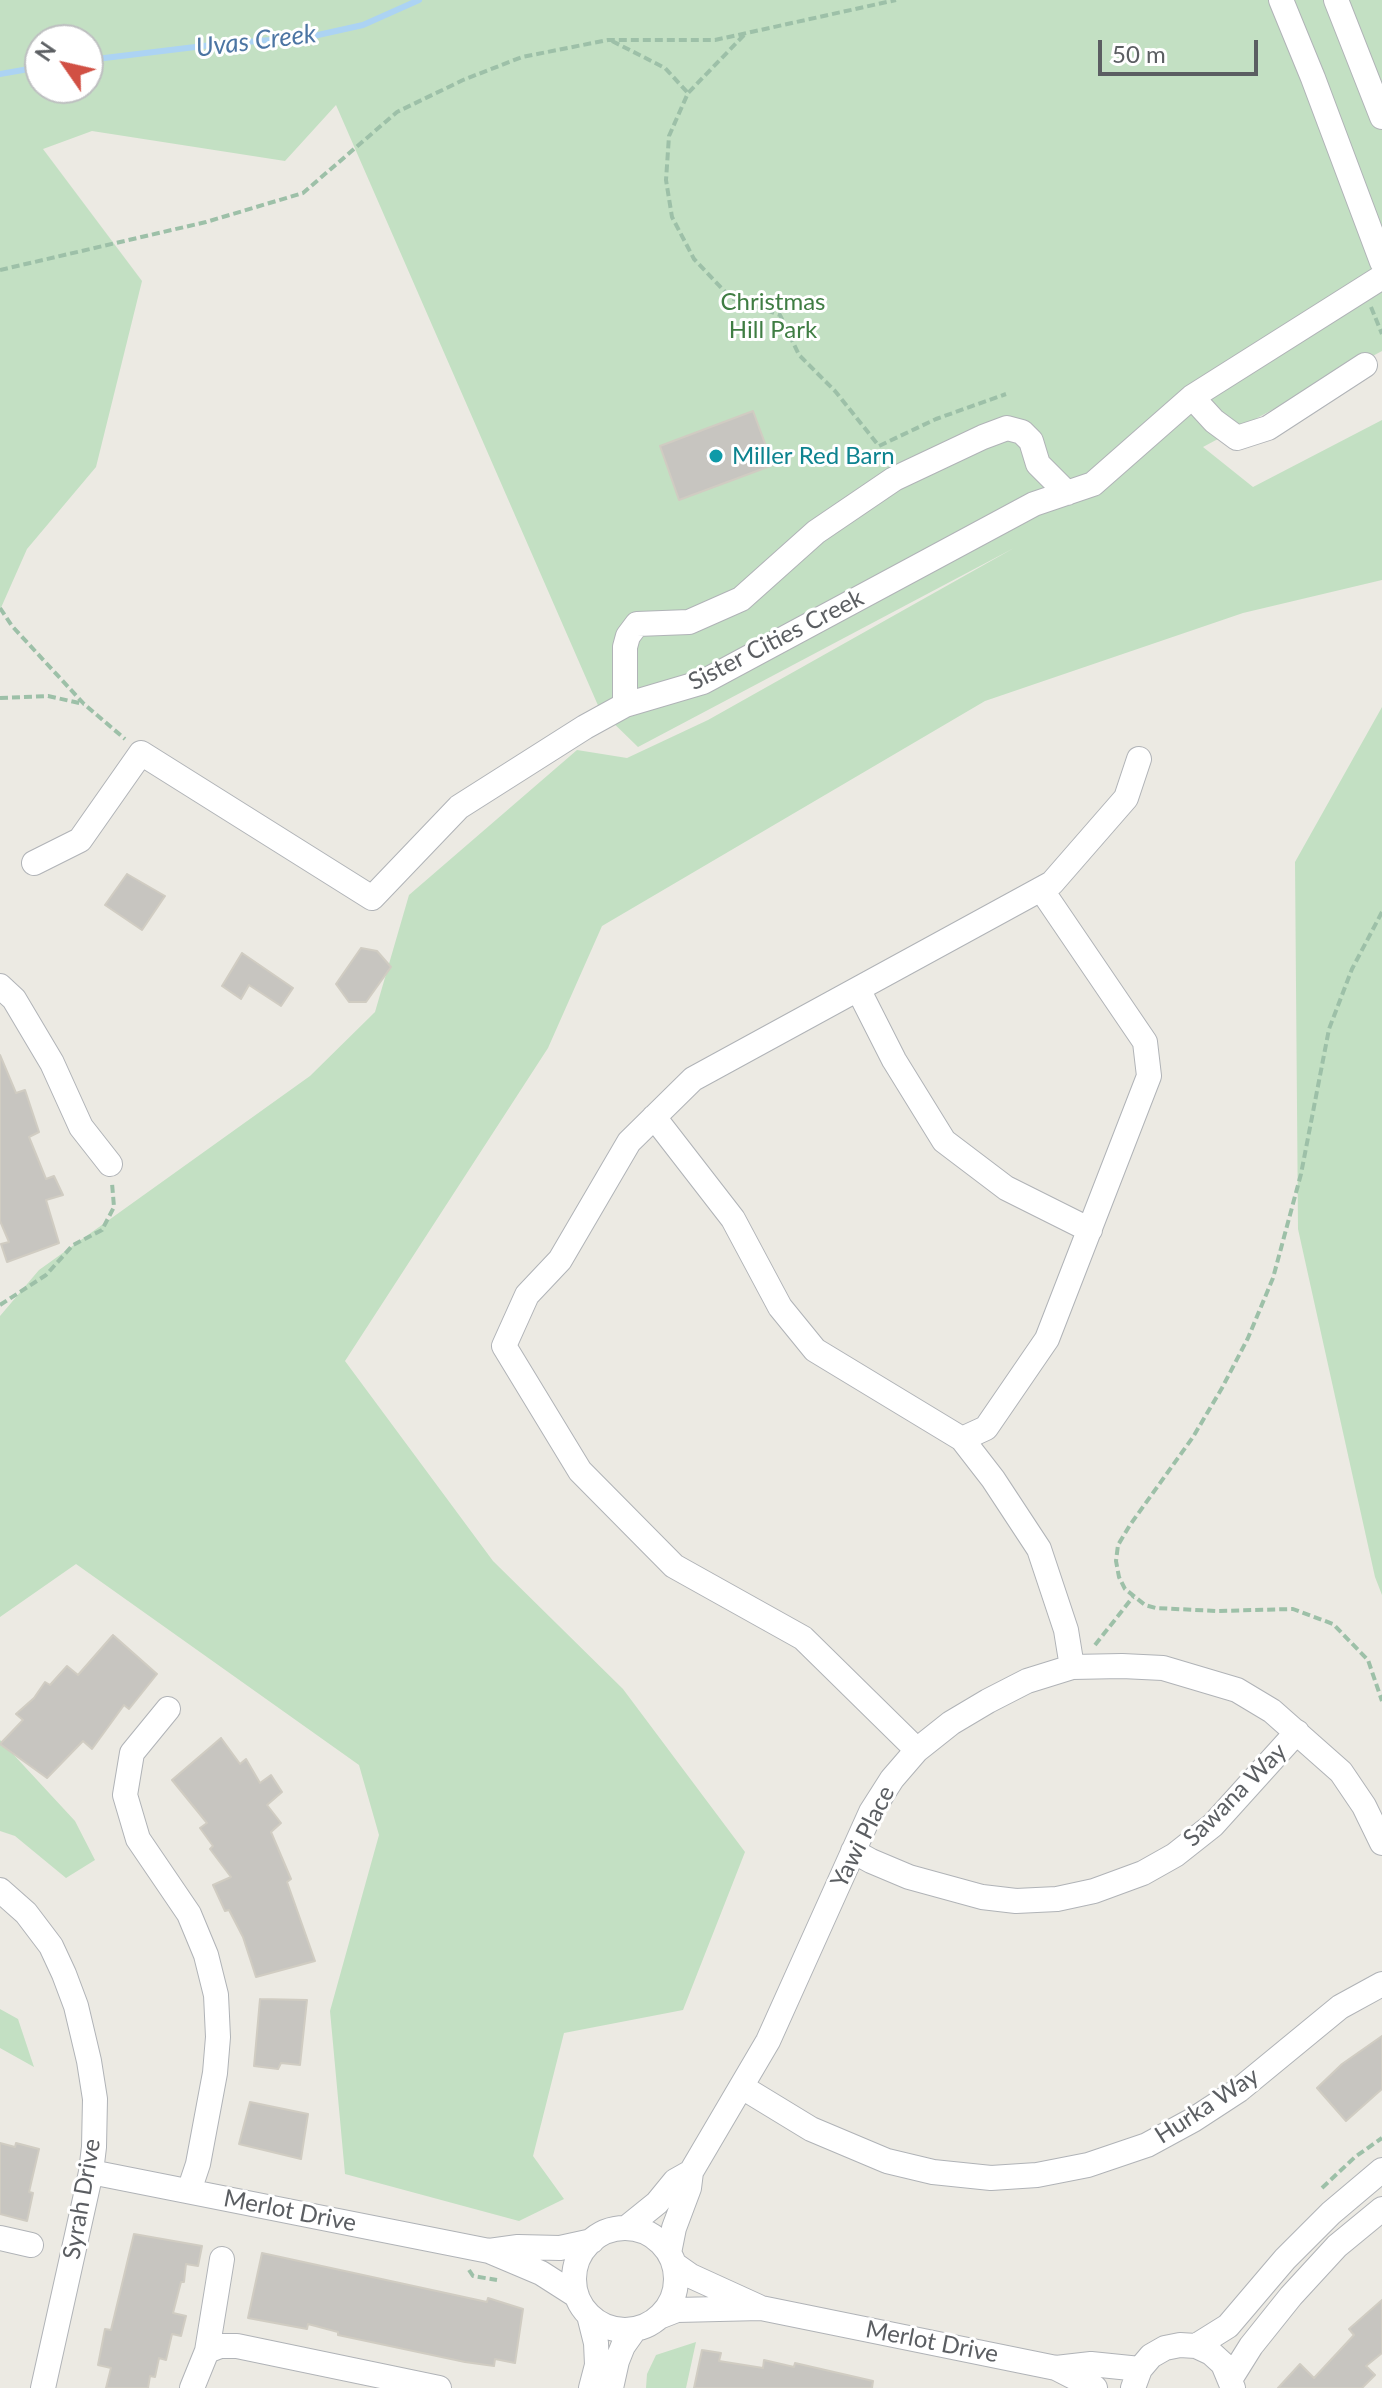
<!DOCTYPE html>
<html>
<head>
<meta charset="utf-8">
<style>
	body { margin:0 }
	#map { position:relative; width:1382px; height:2388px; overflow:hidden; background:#eceae3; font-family:Lato,sans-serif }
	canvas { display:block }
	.north { position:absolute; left:24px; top:24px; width:80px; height:80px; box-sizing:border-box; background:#fff; border:2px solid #bdbfc0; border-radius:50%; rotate:304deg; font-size:22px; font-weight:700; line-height:32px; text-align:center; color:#5b5e62 }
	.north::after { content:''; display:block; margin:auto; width:28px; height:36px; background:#d15044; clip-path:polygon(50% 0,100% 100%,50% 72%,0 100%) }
	.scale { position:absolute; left:1098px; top:40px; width:160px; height:36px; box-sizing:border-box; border:4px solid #5b5e62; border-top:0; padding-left:10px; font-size:24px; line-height:28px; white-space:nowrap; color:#5b5e62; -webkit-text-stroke:6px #fff; paint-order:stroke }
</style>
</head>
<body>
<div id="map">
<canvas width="1382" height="2388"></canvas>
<div class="north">N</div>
<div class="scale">50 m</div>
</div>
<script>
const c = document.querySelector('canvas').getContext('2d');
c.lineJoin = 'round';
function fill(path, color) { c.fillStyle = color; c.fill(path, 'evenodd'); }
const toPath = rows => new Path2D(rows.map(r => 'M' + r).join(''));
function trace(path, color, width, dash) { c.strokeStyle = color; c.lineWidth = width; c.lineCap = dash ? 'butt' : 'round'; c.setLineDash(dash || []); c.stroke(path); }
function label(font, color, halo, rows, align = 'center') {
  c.font = font + ' Lato,sans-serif'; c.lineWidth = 6; c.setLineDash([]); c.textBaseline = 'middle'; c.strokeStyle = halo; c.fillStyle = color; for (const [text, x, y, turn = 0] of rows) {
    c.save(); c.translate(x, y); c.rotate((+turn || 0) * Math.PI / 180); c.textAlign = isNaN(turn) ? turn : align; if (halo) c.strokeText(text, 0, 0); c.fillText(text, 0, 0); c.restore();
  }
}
fill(toPath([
	[0,0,1382,0,1382,351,1203,447,1253,487,1382,420,1382,580,1243,613,985,701,602,926,548,1048,345,1361,493,1561,623,1689,745,1852,683,2010,564,2033,533,2156,564,2199,519,2221,345,2174,330,2011,379,1835,359,1765,76,1564,0,1617,0,1316,39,1270,310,1076,375,1012,409,895,577,750,627,758,708,720,1014,548,638,747,600,710,336,105,285,161,92,131,43,149,142,281,96,467,27,549,0,610],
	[40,40,88,40,88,88,40,88],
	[1382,707,1382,1595,1375,1577,1298,1229,1295,862],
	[0,1740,75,1821,95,1860,66,1878,15,1836,0,1831],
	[0,2009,18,2019,34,2067,0,2048],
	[696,2342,686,2388,646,2388,647,2374,656,2355]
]), '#c3e0c3');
trace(toPath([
	[88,60,220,44,309,37,363,25,419,0],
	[0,74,40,67]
]), '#acd3f3', 6);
const building = toPath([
	[753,411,773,465,679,500,660,446,753,411],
	[127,874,165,896,142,930,105,905,127,874],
	[361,948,377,951,391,967,366,1002,349,1002,336,984,361,948],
	[242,953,293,988,281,1006,249,985,241,999,222,986,242,953],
	[0,1055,16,1093,25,1090,39,1132,29,1137,46,1179,54,1176,63,1195,46,1200,59,1243,7,1262,1,1244,9,1242,0,1221,0,1055],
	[113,1635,157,1674,129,1709,124,1705,92,1749,83,1741,47,1778,0,1744,23,1720,16,1714,34,1698,45,1682,50,1685,67,1666,78,1675,113,1635],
	[221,1738,240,1764,246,1759,260,1783,271,1775,282,1792,267,1805,281,1823,271,1832,291,1879,287,1882,315,1961,256,1977,243,1937,229,1910,225,1911,213,1885,231,1877,210,1849,213,1846,200,1828,207,1823,172,1780,221,1738],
	[260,1999,307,2000,300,2065,281,2063,278,2069,254,2066,260,1999],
	[1382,2036,1382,2089,1346,2121,1317,2088,1342,2064,1382,2036],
	[250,2102,308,2114,301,2159,239,2144,250,2102],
	[0,2143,15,2147,16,2143,39,2149,29,2192,33,2193,27,2221,0,2214,0,2143],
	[134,2234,202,2246,198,2266,186,2264,184,2282,181,2282,173,2313,186,2316,181,2336,172,2334,166,2360,159,2358,155,2377,150,2376,148,2388,106,2388,111,2368,98,2365,105,2329,111,2330,134,2234],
	[262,2253,487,2302,488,2298,523,2309,515,2363,495,2359,494,2366,465,2362,338,2335,338,2332,308,2324,307,2329,248,2318,262,2253],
	[1382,2300,1382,2353,1366,2366,1375,2375,1362,2388,1278,2388,1300,2364,1314,2378,1354,2335,1349,2329,1382,2300],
	[702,2350,721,2353,719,2361,763,2368,764,2360,794,2367,795,2363,873,2381,872,2388,694,2388,702,2350]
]);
fill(building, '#c7c5c0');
trace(building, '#d0ccc2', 2);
const minor = toPath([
	[1281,0,1313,78,1382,262],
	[1336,0,1382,117],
	[1192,397,1214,421,1237,438,1268,428,1365,365],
	[625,705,625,647,628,636,637,624,689,622,741,599,816,532,894,479,983,437,1007,428,1022,432,1031,441,1038,464,1067,493],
	[34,863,80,840,141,753,372,898,459,807,585,727,625,705,703,682,1034,504,1093,484,1192,397,1382,277],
	[0,986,14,999,52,1063,81,1127,110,1164],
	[858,989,894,1060,944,1141,1006,1188,1090,1230],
	[654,1117,733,1219,780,1307,815,1350,962,1439,986,1428,1047,1339,1149,1076,1145,1042,1041,889],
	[962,1439,993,1479,1039,1549,1066,1630,1072,1667],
	[168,1709,132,1753,125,1795,138,1839,189,1914,206,1955,216,1995,218,2037,215,2073,198,2164,189,2191],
	[917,1750,803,1638,674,1566,580,1471,504,1346,527,1295,560,1260,629,1142,693,1079,1052,883,1126,798,1139,759],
	[853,1851,871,1861,909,1877,982,1897,1016,1901,1057,1899,1094,1891,1143,1873,1175,1855,1213,1825,1297,1732],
	[0,1890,26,1913,51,1946,64,1974,76,2006,89,2061,95,2099,94,2147,91,2172,43,2388],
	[742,2087,811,2129,887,2161,933,2172,991,2178,1037,2175,1088,2165,1147,2145,1193,2120,1239,2090,1340,2007,1382,1984],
	[91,2172,489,2251,541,2273,577,2296],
	[626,2228,657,2203,675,2181,691,2172],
	'574 2279a51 51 0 1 1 102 0a51 51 0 1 1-102 0Z',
	[0,2238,31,2245],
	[489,2251,518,2247,560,2248,592,2241],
	[669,2253,674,2228,689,2188,691,2172,768,2041,871,1812,892,1779,917,1750,951,1723,988,1701,1027,1681,1072,1667,1122,1666,1163,1668,1237,1690,1272,1711,1341,1772,1364,1806,1382,1843],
	[674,2264,691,2276,759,2307],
	[589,2315,596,2343,597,2365,591,2388],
	[659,2317,677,2310,761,2308,1056,2368,1095,2388],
	[1196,2346,1228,2326,1285,2259,1331,2213,1382,2170],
	[207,2351,222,2259],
	[1056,2368,1091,2364,1140,2369],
	[1231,2378,1251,2346,1291,2296,1337,2246,1382,2209],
	[192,2388,207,2351,220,2346,237,2346,439,2388],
	[611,2388,617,2361,623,2346,635,2329],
	[1133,2388,1140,2369,1151,2356,1165,2348,1180,2345,1196,2346,1211,2353,1223,2364,1233,2388]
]);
trace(minor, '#b0b3b7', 26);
trace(toPath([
	[744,35,688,93,669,136,666,180,672,217,694,259,731,298,780,315,799,355,835,391,879,446,936,419,1006,394],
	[612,41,665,68,688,93],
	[0,270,206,222,303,193,397,112,463,80,522,57,608,40,715,40,896,0],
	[1371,307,1382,334],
	[0,608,12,626,84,704,125,739],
	[0,698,48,696,84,704],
	[1382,912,1352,969,1329,1029,1301,1174,1273,1278,1248,1338,1222,1388,1193,1437,1130,1525,1118,1545,1116,1561,1119,1577,1125,1589,1145,1605,1156,1608,1217,1611,1293,1609,1333,1624,1368,1660,1382,1701],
	[0,1305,46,1275,73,1245,102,1230,114,1207,112,1183],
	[1095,1645,1133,1597],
	[1322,2188,1355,2157,1382,2138],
	[469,2270,473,2276,497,2280]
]), '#9dc0a8', 4, [8, 4]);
trace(minor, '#fff', 24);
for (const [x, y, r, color] of [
	[716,456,8,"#0f9aa8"]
]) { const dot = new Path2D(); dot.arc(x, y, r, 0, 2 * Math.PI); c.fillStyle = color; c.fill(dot); trace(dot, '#fff', 3); }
label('24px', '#3f7d43', '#fff', [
	["Christmas",773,302],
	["Hill Park",773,330]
]);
label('24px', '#0d838f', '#fff', [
	["Miller Red Barn",732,456]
], 'left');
label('24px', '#5b5e62', '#fff', [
	["Sister Cities Creek",776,640,-27],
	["Sawana Way",1235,1795,-45],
	["Yawi Place",863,1837,-63],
	["Hurka Way",1207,2106,-33],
	["Syrah Drive",82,2199,-80],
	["Merlot Drive",290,2211,11],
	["Merlot Drive",932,2342,11]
]);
label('italic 26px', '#4c75a3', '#fff', [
	["Uvas Creek",256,41,-7]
]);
</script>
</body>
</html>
